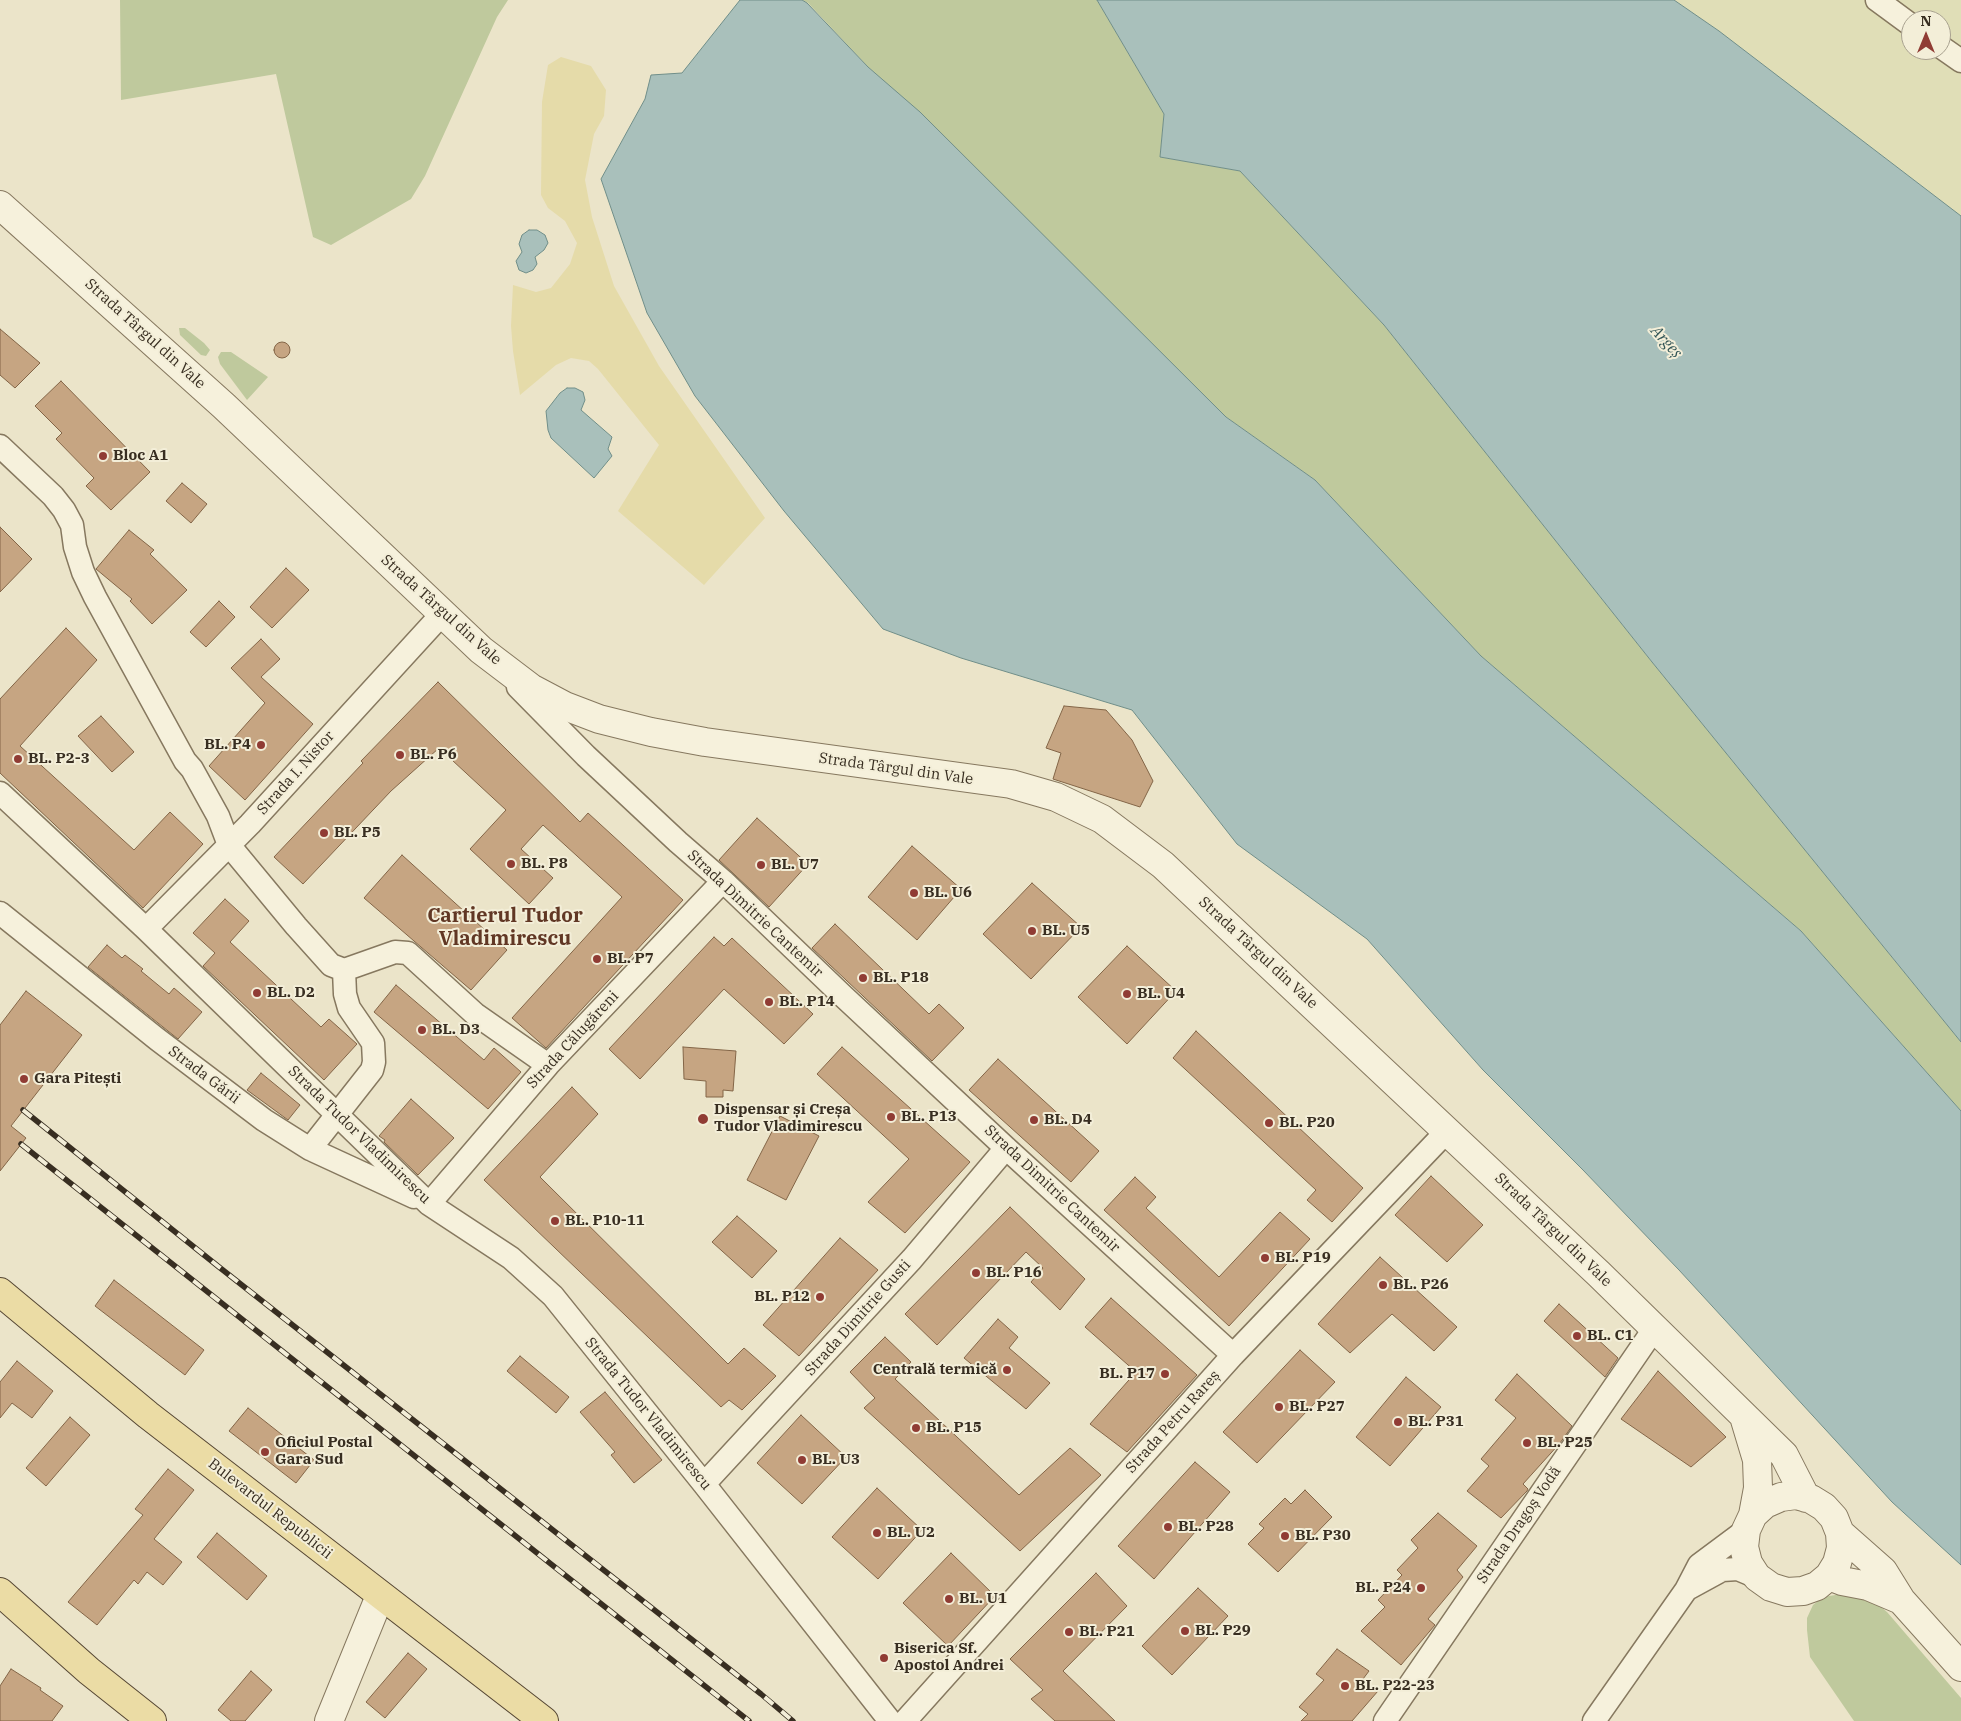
<!DOCTYPE html>
<html>
<head>
<meta charset="utf-8">
<style>
	body { margin:0 }
	#map { position:relative; width:1961px; height:1721px; overflow:hidden; background:#ebe4c9; font-family:"IBM Plex Serif",serif }
	canvas { display:block }
	.north { position:absolute; left:1901px; top:10px; width:50px; height:50px; box-sizing:border-box; background:#f3eed8; border:1px solid #a8a18f; border-radius:50%; rotate:0deg; font-size:14px; font-weight:700; line-height:20px; text-align:center; color:#382e21 }
	.north::after { content:''; display:block; margin:auto; width:18px; height:22px; background:#903c34; clip-path:polygon(50% 0,100% 100%,50% 72%,0 100%) }
</style>
</head>
<body>
<div id="map">
<canvas width="1961" height="1721"></canvas>
<div class="north">N</div>
</div>
<script>
const c = document.querySelector('canvas').getContext('2d');
c.lineJoin = 'round';
function fill(path, color) { c.fillStyle = color; c.fill(path, 'evenodd'); }
const toPath = rows => new Path2D(rows.map(r => 'M' + r).join(''));
function trace(path, color, width, dash) { c.strokeStyle = color; c.lineWidth = width; c.lineCap = dash ? 'butt' : 'round'; c.setLineDash(dash || []); c.stroke(path); }
function label(font, color, halo, rows, align = 'center') {
  c.font = font + ' "IBM Plex Serif",serif'; c.lineWidth = 4; c.setLineDash([]); c.textBaseline = 'middle'; c.strokeStyle = halo; c.fillStyle = color; for (const [text, x, y, turn = 0] of rows) {
    c.save(); c.translate(x, y); c.rotate((+turn || 0) * Math.PI / 180); c.textAlign = isNaN(turn) ? turn : align; if (halo) c.strokeText(text, 0, 0); c.fillText(text, 0, 0); c.restore();
  }
}
fill(toPath([
	[1674,0,1961,0,1961,216,1719,31],
	[1911,20,1941,20,1941,50,1911,50]
]), '#e0deb7');
fill(toPath([
	[120,0,508,0,497,17,425,176,411,199,331,245,313,237,276,74,121,100],
	[802,0,1097,0,1164,114,1160,157,1240,171,1384,325,1652,662,1961,1042,1961,1111,1801,931,1481,656,1315,480,1226,417,868,67,808,3],
	[179,328,185,328,204,343,210,350,206,356,201,355,180,335],
	[221,352,231,352,268,377,247,400,220,364,218,357],
	[1848,1593,1875,1602,1887,1612,1961,1698,1961,1721,1854,1721,1810,1657,1807,1630,1807,1618,1813,1605,1823,1597]
]), '#bfc99d');
fill(toPath([
	[561,57,591,66,606,90,604,116,594,134,585,180,592,217,614,286,659,366,765,518,704,585,618,511,659,445,598,369,589,361,571,358,556,365,520,395,513,351,511,326,513,285,536,292,551,288,570,264,577,243,565,221,548,208,541,195,542,102,548,65]
]), '#e5dba9');
const water = toPath([
	[740,0,802,0,807,3,868,67,920,112,1226,417,1315,480,1481,656,1801,931,1961,1111,1961,1565,1892,1502,1679,1270,1583,1170,1483,1070,1367,939,1237,844,1132,710,961,658,883,629,784,511,695,396,647,313,601,179,645,99,651,75,682,73,740,0],
	[1097,0,1674,0,1719,31,1961,216,1961,1042,1652,662,1384,325,1240,171,1160,157,1164,114,1097,0],
	[529,230,537,230,545,235,548,243,544,250,535,257,537,264,533,270,526,273,519,270,516,261,522,252,519,244,522,235,529,230],
	[567,388,575,388,583,392,585,400,581,410,612,437,608,449,612,456,594,478,551,438,548,430,546,411,560,393,567,388]
]);
fill(water, '#a9c0bb');
trace(water, '#708e89', 1);
const building = toPath([
	[0,329,40,363,15,388,0,375,0,329],
	'274 350a8 8 0 1 1 16 0a8 8 0 1 1-16 0Z',
	[61,381,150,472,111,510,86,486,94,478,56,439,62,433,35,406,61,381],
	[182,483,207,504,191,523,166,501,182,483],
	[0,527,32,559,0,592,0,527],
	[129,530,154,550,150,554,187,590,152,624,130,601,132,599,96,569,129,530],
	[286,568,309,590,272,628,250,607,286,568],
	[219,601,235,617,206,647,190,632,219,601],
	[66,628,97,660,20,746,134,850,170,812,203,844,143,908,0,773,0,699,66,628],
	[261,639,280,659,261,677,313,724,245,800,209,766,265,703,231,668,261,639],
	[438,682,580,822,588,813,683,900,546,1048,512,1018,622,897,543,825,521,849,553,878,529,904,470,849,506,810,439,748,391,791,303,884,274,857,363,763,361,761,438,682],
	[1064,706,1106,710,1132,740,1153,781,1140,807,1053,779,1061,753,1046,748,1064,706],
	[101,716,134,752,112,772,78,736,101,716],
	[757,818,808,864,769,907,719,860,757,818],
	[912,846,961,889,917,940,868,897,912,846],
	[402,855,507,950,471,990,364,898,402,855],
	[1032,883,1081,927,1031,979,983,934,1032,883],
	[225,899,249,921,230,942,321,1027,329,1019,357,1044,324,1080,203,966,215,953,193,933,225,899],
	[835,924,929,1014,939,1004,964,1028,932,1061,812,948,835,924],
	[714,937,724,946,732,938,813,1014,784,1044,724,989,640,1079,609,1049,714,937],
	[107,945,122,958,125,955,143,969,141,971,169,994,174,988,202,1012,178,1039,88,967,107,945],
	[1127,946,1176,991,1127,1044,1078,997,1127,946],
	[396,985,484,1060,494,1048,521,1072,488,1109,374,1012,396,985],
	[26,991,82,1035,11,1126,26,1138,0,1171,0,1025,26,991],
	[1196,1031,1363,1188,1332,1222,1307,1200,1316,1190,1173,1058,1196,1031],
	[683,1047,736,1051,733,1091,723,1090,723,1097,706,1097,706,1081,684,1079,683,1047],
	[842,1047,970,1162,905,1233,868,1202,909,1159,817,1074,842,1047],
	[998,1059,1099,1151,1071,1182,969,1090,998,1059],
	[261,1073,300,1105,288,1120,247,1090,261,1073],
	[572,1087,598,1114,540,1177,728,1364,744,1348,776,1376,742,1410,729,1400,721,1407,484,1180,572,1087],
	[411,1099,454,1138,418,1175,384,1142,385,1140,379,1136,411,1099],
	[780,1116,819,1136,786,1200,747,1180,780,1116],
	[1431,1176,1483,1225,1447,1262,1395,1215,1431,1176],
	[1135,1177,1156,1197,1146,1208,1219,1277,1280,1212,1310,1239,1229,1326,1104,1210,1135,1177],
	[1010,1207,1085,1279,1060,1310,1031,1282,1043,1268,1026,1252,937,1345,905,1314,1010,1207],
	[737,1216,777,1251,752,1278,712,1242,737,1216],
	[840,1238,878,1270,799,1356,763,1325,840,1238],
	[1380,1257,1457,1327,1434,1351,1392,1314,1350,1353,1318,1324,1380,1257],
	[114,1280,204,1350,185,1375,95,1306,114,1280],
	[1111,1298,1197,1375,1127,1452,1090,1424,1136,1372,1085,1327,1111,1298],
	[1559,1304,1618,1358,1605,1377,1544,1321,1559,1304],
	[998,1319,1018,1337,1009,1348,1050,1383,1026,1409,964,1358,998,1319],
	[885,1337,911,1362,895,1379,1019,1495,1070,1448,1101,1475,1020,1551,864,1408,875,1398,850,1372,885,1337],
	[1300,1350,1335,1382,1257,1463,1223,1432,1300,1350],
	[520,1356,569,1397,556,1413,507,1371,520,1356],
	[17,1361,53,1391,32,1418,12,1403,0,1418,0,1382,17,1361],
	[1658,1371,1726,1437,1691,1467,1621,1419,1658,1371],
	[1517,1374,1572,1426,1560,1443,1523,1484,1528,1489,1527,1491,1501,1518,1467,1491,1489,1466,1481,1459,1516,1418,1495,1400,1517,1374],
	[1406,1377,1441,1407,1390,1466,1356,1437,1406,1377],
	[605,1392,662,1460,634,1483,611,1455,615,1452,580,1412,605,1392],
	[248,1408,314,1460,296,1483,229,1431,248,1408],
	[801,1415,846,1457,802,1504,757,1463,801,1415],
	[70,1417,90,1435,46,1486,26,1468,70,1417],
	[1195,1462,1230,1492,1154,1579,1118,1546,1195,1462],
	[168,1469,194,1490,154,1539,182,1562,163,1585,147,1572,138,1584,134,1580,97,1625,68,1602,143,1515,135,1509,168,1469],
	[877,1488,922,1530,878,1579,832,1537,877,1488],
	[1305,1490,1332,1517,1278,1572,1248,1544,1264,1528,1259,1524,1285,1498,1291,1504,1305,1490],
	[1438,1513,1477,1546,1457,1570,1463,1577,1428,1619,1435,1625,1401,1665,1361,1631,1385,1607,1378,1600,1402,1575,1397,1570,1418,1548,1411,1540,1438,1513],
	[217,1533,267,1576,247,1600,197,1557,217,1533],
	[951,1553,995,1596,948,1646,903,1603,951,1553],
	[1096,1573,1127,1606,1063,1671,1115,1721,1055,1721,1031,1699,1043,1690,1010,1659,1096,1573],
	[1198,1588,1228,1616,1172,1675,1142,1646,1198,1588],
	[1337,1649,1369,1671,1363,1679,1378,1691,1352,1721,1301,1721,1308,1714,1299,1707,1324,1680,1316,1674,1337,1649],
	[408,1653,427,1669,385,1718,366,1702,408,1653],
	[11,1669,41,1688,40,1690,63,1706,52,1721,0,1721,0,1686,11,1669],
	[251,1671,272,1690,245,1721,231,1721,218,1710,251,1671]
]);
fill(building, '#c6a582');
trace(building, '#836547', 1);
const minor = toPath([
	[1877,0,1911,25],
	[1941,47,1961,61],
	[0,446,53,496,64,510,72,525,75,547,83,572,95,597,185,761,192,769,218,816,229,845,296,926,331,965,344,970,395,952,408,953,475,1014,548,1065],
	[518,687,586,756,678,842,723,881,843,996,1006,1148,1233,1355],
	[0,793,146,929,429,1204,511,1258,553,1296,704,1484,890,1721],
	[0,913,157,1039,264,1120,310,1149,414,1197],
	[146,929,250,824,442,614],
	[310,1149,372,1070,374,1062,373,1043,349,1008,345,994,344,970],
	[429,1204,548,1065,723,881],
	[704,1484,912,1259,1006,1148],
	[1689,1588,1722,1570,1738,1569,1757,1577],
	[905,1721,1233,1355,1448,1130],
	[1385,1721,1654,1329],
	[1594,1721,1686,1590,1699,1565,1746,1530]
]);
const tertiary = toPath([
	[0,205,224,406,481,650,531,688,565,706,599,719,651,732,705,742,1011,784,1056,797,1102,819,1163,865,1599,1274,1784,1455,1806,1498],
	[1745,1420,1757,1460,1758,1488,1753,1515],
	[1840,1533,1841,1548,1837,1563,1829,1576,1817,1586,1803,1591,1787,1592,1771,1587,1757,1577,1748,1563,1744,1547,1746,1530,1753,1515,1765,1504,1781,1497,1796,1495,1811,1499,1824,1507,1834,1518,1840,1533,1883,1571,1901,1600,1961,1667],
	[1829,1576,1842,1581,1868,1586,1901,1600],
	[329,1721,380,1596]
]);
const primary = toPath([
	[0,1292,148,1415,544,1721],
	[0,1592,89,1671,152,1721]
]);
trace(minor, '#86785f', 25);
trace(tertiary, '#86785f', 30);
trace(primary, '#554633', 30);
trace(minor, '#f6f1dc', 22);
trace(tertiary, '#f6f1dc', 28);
trace(primary, '#ebdca5', 28);
const rail = toPath([
	[23,1110,219,1267,761,1694,793,1721],
	[21,1144,749,1721]
]);
trace(rail, '#382e21', 5.5);
trace(rail, '#f3eed8', 4, [11]);
for (const [x, y, r, color] of [
	[103,456,5,"#903c34"],
	[261,745,5,"#903c34"],
	[400,755,5,"#903c34"],
	[18,759,5,"#903c34"],
	[324,833,5,"#903c34"],
	[511,864,5,"#903c34"],
	[761,865,5,"#903c34"],
	[914,893,5,"#903c34"],
	[1032,931,5,"#903c34"],
	[597,959,5,"#903c34"],
	[863,978,5,"#903c34"],
	[257,993,5,"#903c34"],
	[1127,994,5,"#903c34"],
	[769,1002,5,"#903c34"],
	[422,1030,5,"#903c34"],
	[24,1079,5,"#903c34"],
	[891,1117,5,"#903c34"],
	[703,1119,6,"#903c34"],
	[1034,1120,5,"#903c34"],
	[1269,1123,5,"#903c34"],
	[555,1221,5,"#903c34"],
	[1265,1258,5,"#903c34"],
	[976,1273,5,"#903c34"],
	[1383,1285,5,"#903c34"],
	[820,1297,5,"#903c34"],
	[1577,1336,5,"#903c34"],
	[1007,1370,5,"#903c34"],
	[1165,1374,5,"#903c34"],
	[1279,1407,5,"#903c34"],
	[1398,1422,5,"#903c34"],
	[916,1428,5,"#903c34"],
	[1527,1443,5,"#903c34"],
	[265,1452,5,"#903c34"],
	[802,1460,5,"#903c34"],
	[1168,1527,5,"#903c34"],
	[877,1533,5,"#903c34"],
	[1285,1536,5,"#903c34"],
	[1421,1588,5,"#903c34"],
	[949,1599,5,"#903c34"],
	[1185,1631,5,"#903c34"],
	[1069,1632,5,"#903c34"],
	[884,1658,5,"#903c34"],
	[1345,1686,5,"#903c34"]
]) { const dot = new Path2D(); dot.arc(x, y, r, 0, 2 * Math.PI); c.fillStyle = color; c.fill(dot); trace(dot, '#f3eed8', 2); }
label('15px', '#382e21', '#f3eed8', [
	["Strada Târgul din Vale",145,334,42],
	["Strada Târgul din Vale",441,610,42],
	["Strada Târgul din Vale",896,769,8],
	["Strada I. Nistor",296,773,-48],
	["Strada Dimitrie Cantemir",755,914,43],
	["Strada Târgul din Vale",1258,953,43],
	["Strada Călugăreni",573,1040,-47],
	["Strada Gării",204,1075,37],
	["Strada Tudor Vladimirescu",359,1135,44],
	["Strada Dimitrie Cantemir",1052,1189,43],
	["Strada Târgul din Vale",1553,1230,44],
	["Strada Dimitrie Gusti",858,1318,-48],
	["Strada Tudor Vladimirescu",648,1414,51],
	["Strada Petru Rareș",1173,1422,-48],
	["Bulevardul Republicii",270,1509,38],
	["Strada Dragoș Vodă",1519,1525,-56]
]);
label('bold 15px', '#382e21', '#f3eed8', [
	["Bloc A1",113,456],
	["BL. P4",251,745,"right"],
	["BL. P6",410,755],
	["BL. P2-3",28,759],
	["BL. P5",334,833],
	["BL. P8",521,864],
	["BL. U7",771,865],
	["BL. U6",924,893],
	["BL. U5",1042,931],
	["BL. P7",607,959],
	["BL. P18",873,978],
	["BL. D2",267,993],
	["BL. U4",1137,994],
	["BL. P14",779,1002],
	["BL. D3",432,1030],
	["Gara Pitești",34,1079],
	["Dispensar și Creșa",714,1110],
	["Tudor Vladimirescu",714,1127],
	["BL. P13",901,1117],
	["BL. D4",1044,1120],
	["BL. P20",1279,1123],
	["BL. P10-11",565,1221],
	["BL. P19",1275,1258],
	["BL. P16",986,1273],
	["BL. P26",1393,1285],
	["BL. P12",810,1297,"right"],
	["BL. C1",1587,1336],
	["Centrală termică",997,1370,"right"],
	["BL. P17",1155,1374,"right"],
	["BL. P27",1289,1407],
	["BL. P31",1408,1422],
	["BL. P15",926,1428],
	["Oficiul Postal",275,1443],
	["Gara Sud",275,1460],
	["BL. P25",1537,1443],
	["BL. U3",812,1460],
	["BL. P28",1178,1527],
	["BL. U2",887,1533],
	["BL. P30",1295,1536],
	["BL. P24",1411,1588,"right"],
	["BL. U1",959,1599],
	["BL. P29",1195,1631],
	["BL. P21",1079,1632],
	["Biserica Sf.",894,1649],
	["Apostol Andrei",894,1666],
	["BL. P22-23",1355,1686]
], 'left');
label('italic 16px', '#325556', '#f3eed8', [
	["Argeș",1666,342,48]
]);
label('bold 20px', '#613724', '#f3eed8', [
	["Cartierul Tudor",505,916],
	["Vladimirescu",505,939]
]);
</script>
</body>
</html>
